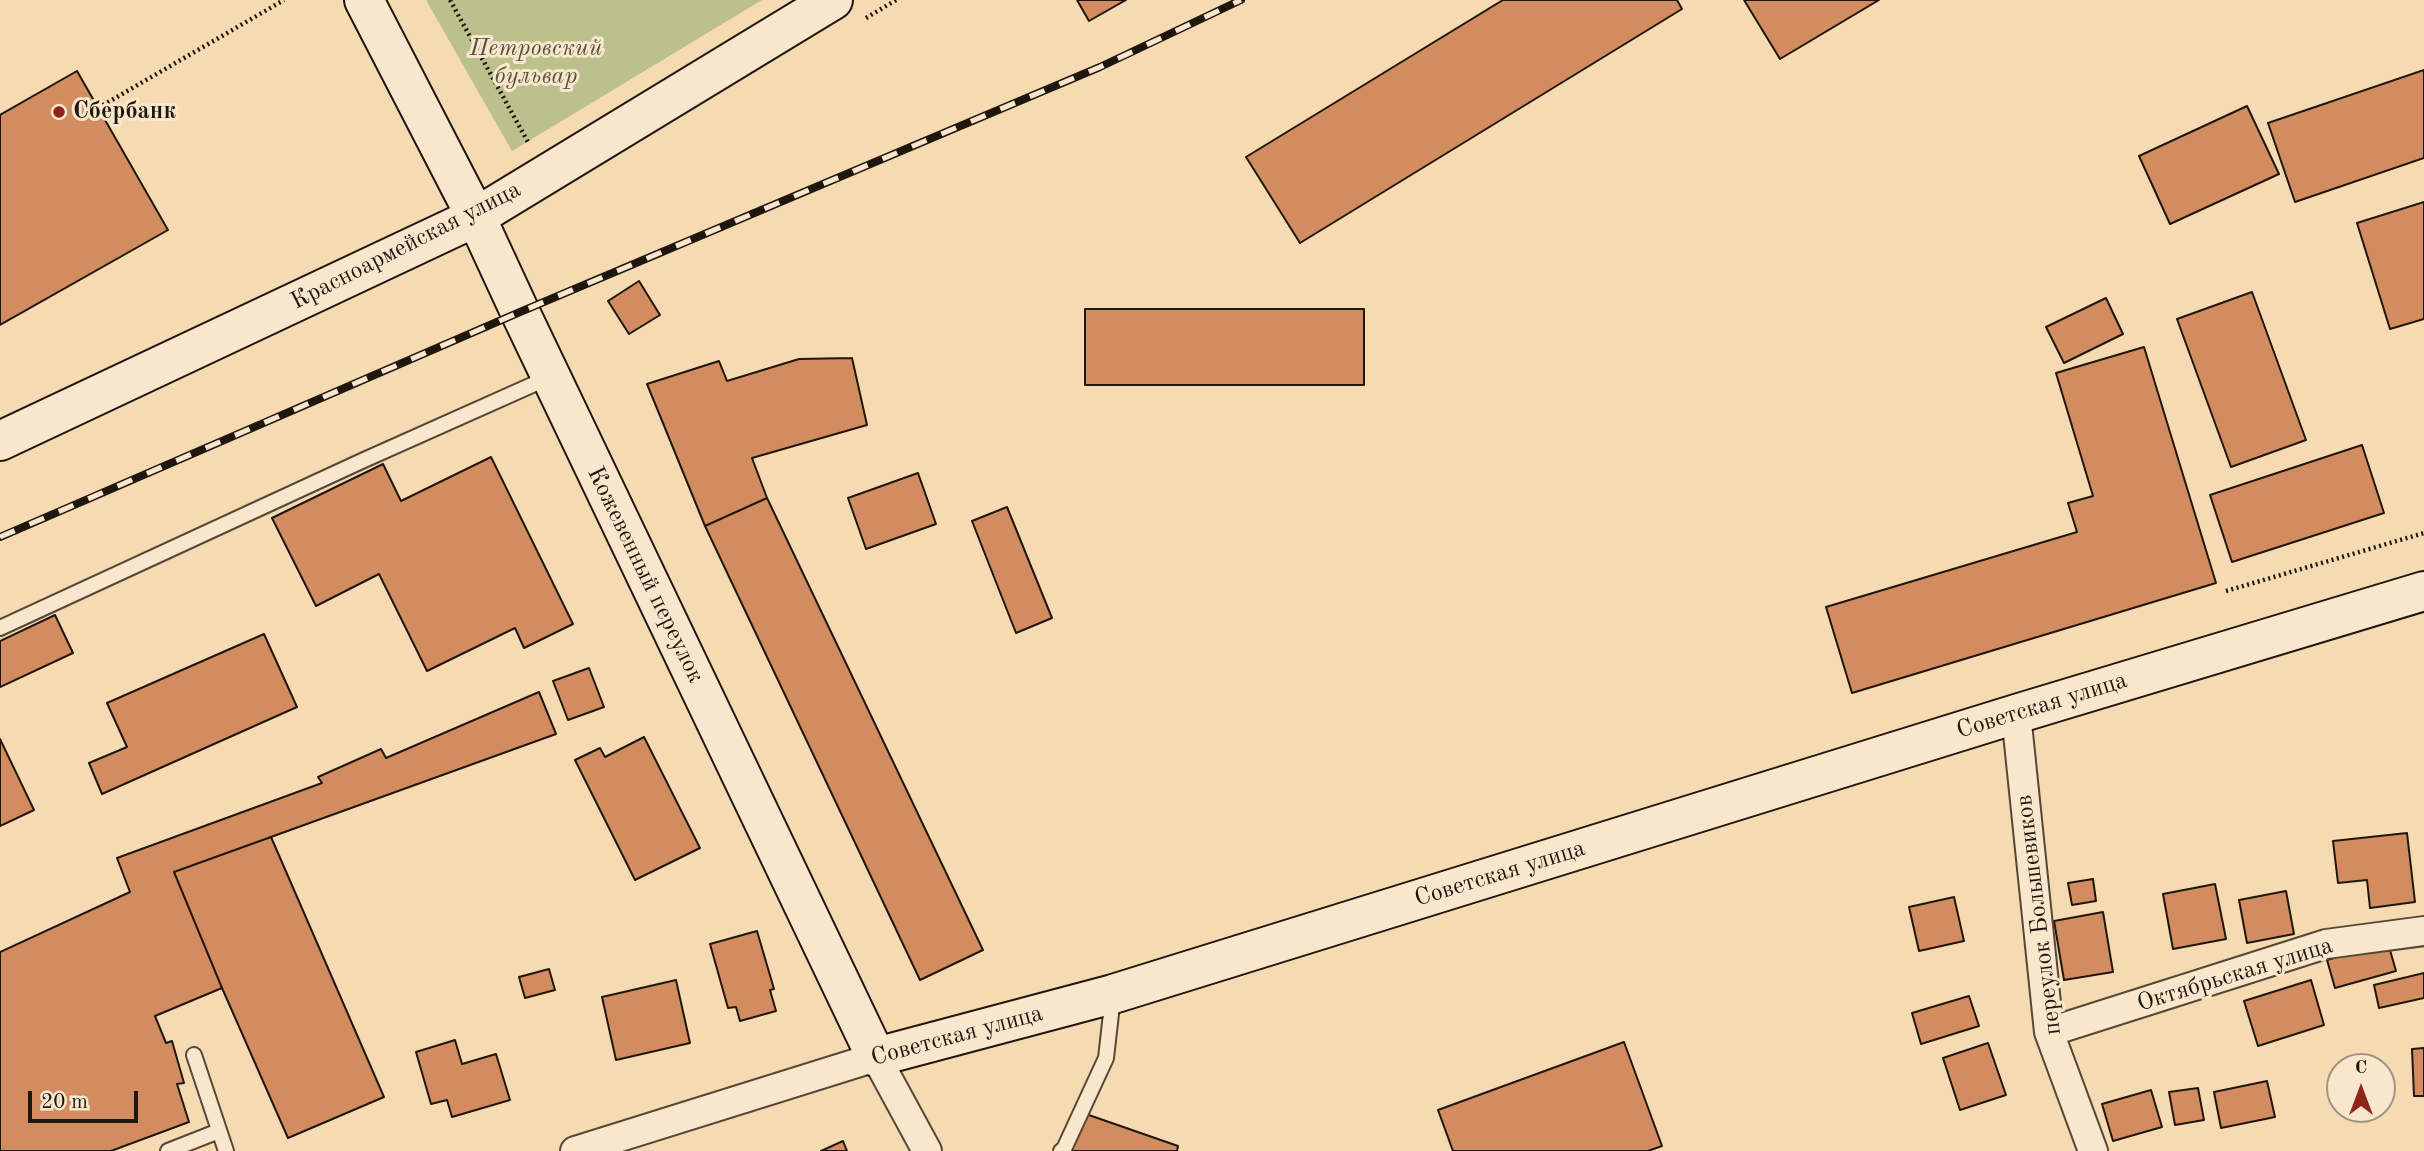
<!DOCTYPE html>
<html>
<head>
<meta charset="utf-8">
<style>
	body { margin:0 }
	#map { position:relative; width:2424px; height:1151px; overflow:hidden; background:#f6dab2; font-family:"Old Standard TT",serif }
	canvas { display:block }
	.north { position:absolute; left:2326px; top:1053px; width:70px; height:70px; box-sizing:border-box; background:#f9e7cd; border:2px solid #a29480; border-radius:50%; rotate:0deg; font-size:19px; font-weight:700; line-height:28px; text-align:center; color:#1f170d }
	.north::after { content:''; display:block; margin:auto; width:24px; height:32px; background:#8f2418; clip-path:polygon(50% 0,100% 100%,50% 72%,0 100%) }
	.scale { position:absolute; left:28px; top:1091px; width:110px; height:32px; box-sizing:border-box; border:4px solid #1f170d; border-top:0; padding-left:9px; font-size:21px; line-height:24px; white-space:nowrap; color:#1f170d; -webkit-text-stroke:5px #f9e7cd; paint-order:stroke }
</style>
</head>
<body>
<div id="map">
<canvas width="2424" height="1151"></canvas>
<div class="north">С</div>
<div class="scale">20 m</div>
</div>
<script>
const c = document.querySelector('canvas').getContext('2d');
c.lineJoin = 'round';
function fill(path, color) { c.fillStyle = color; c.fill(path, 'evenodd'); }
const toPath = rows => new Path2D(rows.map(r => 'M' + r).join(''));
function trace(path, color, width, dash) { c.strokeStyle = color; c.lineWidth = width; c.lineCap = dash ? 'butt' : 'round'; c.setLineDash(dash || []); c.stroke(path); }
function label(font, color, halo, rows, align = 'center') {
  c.font = font + ' "Old Standard TT",serif'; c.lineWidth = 6; c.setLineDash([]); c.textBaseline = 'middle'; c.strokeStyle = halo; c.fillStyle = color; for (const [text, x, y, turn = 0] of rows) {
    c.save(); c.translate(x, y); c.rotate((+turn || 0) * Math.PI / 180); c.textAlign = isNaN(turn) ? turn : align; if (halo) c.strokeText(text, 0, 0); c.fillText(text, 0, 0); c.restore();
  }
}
fill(toPath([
	[426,0,762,0,512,151]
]), '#bbc08d');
const building = toPath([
	[1077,0,1126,0,1089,21,1077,0],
	[1503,0,1677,0,1682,9,1300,243,1246,157,1503,0],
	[1744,0,1879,0,1780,59,1744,0],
	[2424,70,2424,158,2295,202,2268,123,2424,70],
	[77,71,168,230,0,325,0,115,77,71],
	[2247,106,2279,174,2170,224,2139,156,2247,106],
	[2424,202,2424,319,2390,329,2357,223,2424,202],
	[639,281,660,315,629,334,608,301,639,281],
	[2252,292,2306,440,2231,467,2177,319,2252,292],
	[2106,298,2123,334,2064,363,2046,327,2106,298],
	[1085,309,1364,309,1364,385,1085,385,1085,309],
	[2144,347,2216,583,1852,693,1826,607,2077,532,2068,503,2093,496,2056,373,2144,347],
	[852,358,867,425,752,458,767,498,705,526,647,384,719,361,727,381,799,359,852,358],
	[2362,445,2384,513,2232,562,2210,495,2362,445],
	[491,457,573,624,524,648,515,628,427,671,379,574,316,606,272,518,383,464,401,501,491,457],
	[918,473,936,524,866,549,848,498,918,473],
	[767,498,983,950,920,980,705,526,767,498],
	[1007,507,1052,618,1016,633,972,521,1007,507],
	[55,615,73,653,0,687,0,641,55,615],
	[264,634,297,707,102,794,89,763,127,747,107,703,264,634],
	[589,668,604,707,568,720,553,681,589,668],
	[539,692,556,734,174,872,222,988,155,1016,166,1043,172,1041,184,1083,177,1084,189,1122,111,1151,0,1151,0,952,130,892,117,858,322,783,318,777,381,749,386,758,539,692],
	[644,737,700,848,635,880,575,760,600,748,605,757,644,737],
	[0,739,34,810,0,826,0,739],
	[2407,833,2415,902,2370,908,2367,880,2338,883,2333,841,2407,833],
	[271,837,384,1097,288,1138,222,988,174,872,271,837],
	[2093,879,2096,901,2072,905,2068,883,2093,879],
	[2215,884,2226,939,2173,949,2163,894,2215,884],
	[2286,891,2294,934,2247,943,2239,900,2286,891],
	[1954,897,1964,941,1919,951,1909,907,1954,897],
	[2103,912,2113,972,2064,980,2054,921,2103,912],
	[757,931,774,989,770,990,776,1011,740,1021,736,1007,728,1008,710,944,757,931],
	[2388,943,2396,971,2335,988,2327,960,2388,943],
	[549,969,555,990,525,998,519,977,549,969],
	[2424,973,2424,998,2379,1008,2374,985,2424,973],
	[676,980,690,1043,616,1060,602,997,676,980],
	[2311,980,2324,1025,2258,1046,2244,1001,2311,980],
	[1969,996,1979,1026,1921,1044,1912,1013,1969,996],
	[455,1040,462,1064,496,1054,510,1100,452,1117,447,1100,431,1104,416,1052,455,1040],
	[1624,1042,1662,1146,1648,1151,1453,1151,1438,1110,1624,1042],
	[1988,1043,2006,1095,1960,1110,1943,1058,1988,1043],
	[2424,1048,2424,1096,2414,1096,2412,1049,2424,1048],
	[2267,1081,2275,1117,2221,1128,2214,1092,2267,1081],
	[2198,1088,2204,1120,2175,1125,2169,1092,2198,1088],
	[2151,1090,2162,1127,2113,1141,2102,1104,2151,1090],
	[1083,1113,1178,1146,1177,1151,1070,1151,1083,1113],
	[843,1141,847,1151,821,1151,843,1141]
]);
fill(building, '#d28c60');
trace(building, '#1f170d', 2);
const lane = toPath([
	[0,628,364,460,550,377],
	[194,1055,226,1151],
	[168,1151,219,1131],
	[1061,1151,1064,1149,1106,1058,1113,996]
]);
const street = toPath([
	[2016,714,2049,1032,2093,1151],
	[2049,1032,2326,944,2424,931],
	[575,1151,876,1057,927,1151]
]);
const secondary = toPath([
	[364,0,476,217,520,312,876,1057,1113,994,2016,714,2424,591],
	[0,441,476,217,833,0]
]);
trace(lane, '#554836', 18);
trace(street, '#554836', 32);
trace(secondary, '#1f170d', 42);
trace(toPath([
	[450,0,529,144],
	[866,18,896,0],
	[98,108,284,0],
	[2226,591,2424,533]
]), '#1f170d', 4.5, [2, 3.5]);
trace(lane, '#f9e7cd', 14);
trace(street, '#f9e7cd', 28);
trace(secondary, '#f9e7cd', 38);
const rail = toPath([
	[0,537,520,312,1100,67,1241,0]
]);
trace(rail, '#1f170d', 8);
trace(rail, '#f9e7cd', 5, [16]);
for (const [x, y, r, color] of [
	[59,112,7,"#8f2418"]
]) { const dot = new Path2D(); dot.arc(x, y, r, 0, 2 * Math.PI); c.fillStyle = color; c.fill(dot); trace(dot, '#f9e7cd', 2.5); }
label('italic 24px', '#56523a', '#f9e7cd', [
	["Петровский",536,49],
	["бульвар",536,77]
]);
label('bold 24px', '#1f170d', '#f9e7cd', [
	["Сбербанк",73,112]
], 'left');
label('24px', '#1f170d', '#f9e7cd', [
	["Красноармейская улица",406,246,-27],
	["Кожевенный переулок",645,575,64],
	["Советская улица",2042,706,-17],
	["Советская улица",1500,874,-17],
	["переулок Большевиков",2039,915,-97],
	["Октябрьская улица",2235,975,-17],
	["Советская улица",957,1036,-15]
]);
</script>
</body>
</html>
